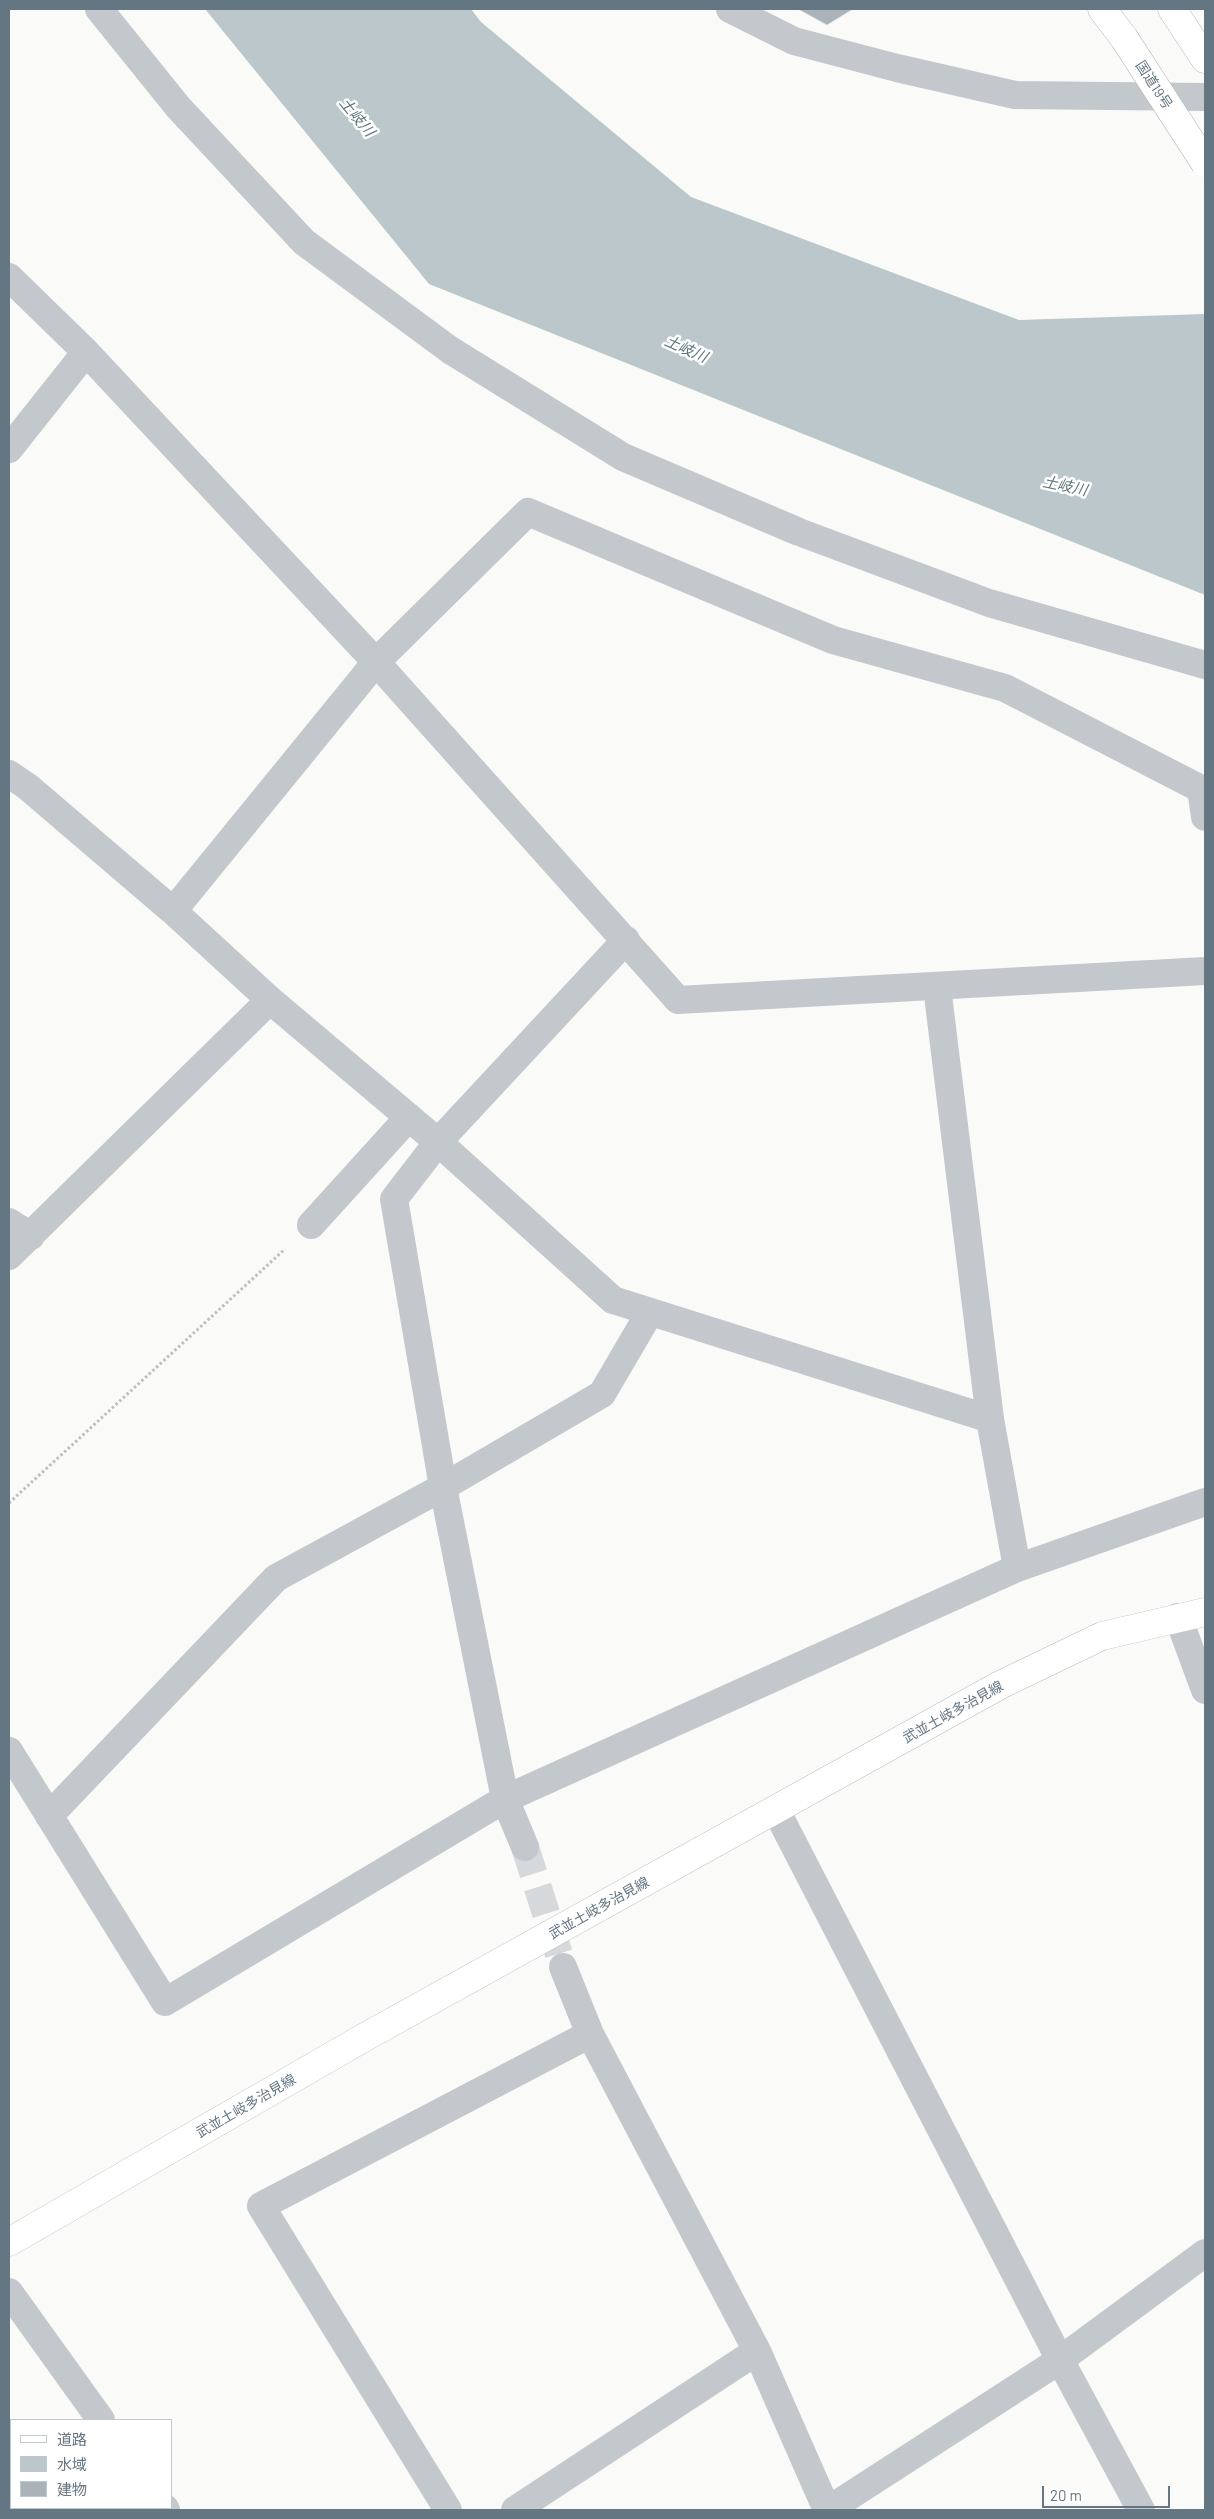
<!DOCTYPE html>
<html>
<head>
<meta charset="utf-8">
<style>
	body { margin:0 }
	#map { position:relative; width:1214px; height:2519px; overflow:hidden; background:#fafaf8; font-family:Barlow,"Noto Sans JP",sans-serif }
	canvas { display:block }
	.frame { position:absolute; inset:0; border:10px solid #657683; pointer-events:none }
	.legend { position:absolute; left:10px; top:2419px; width:162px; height:90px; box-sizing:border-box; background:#fff; border:1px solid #c1c8cd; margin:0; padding:6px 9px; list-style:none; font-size:15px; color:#657683 }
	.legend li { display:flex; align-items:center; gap:10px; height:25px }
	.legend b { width:25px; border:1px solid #c1c8cd }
	.scale { position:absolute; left:1042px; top:2486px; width:128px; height:22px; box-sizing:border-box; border:2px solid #657683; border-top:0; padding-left:6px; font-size:15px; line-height:18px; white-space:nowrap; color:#657683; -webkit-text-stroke:4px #fff; paint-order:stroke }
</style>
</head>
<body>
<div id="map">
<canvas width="1214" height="2519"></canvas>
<div class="frame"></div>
<ul class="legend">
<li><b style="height:6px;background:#fff"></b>道路</li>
<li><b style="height:14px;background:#bbc7cb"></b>水域</li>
<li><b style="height:14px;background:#aab3b9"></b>建物</li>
</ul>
<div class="scale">20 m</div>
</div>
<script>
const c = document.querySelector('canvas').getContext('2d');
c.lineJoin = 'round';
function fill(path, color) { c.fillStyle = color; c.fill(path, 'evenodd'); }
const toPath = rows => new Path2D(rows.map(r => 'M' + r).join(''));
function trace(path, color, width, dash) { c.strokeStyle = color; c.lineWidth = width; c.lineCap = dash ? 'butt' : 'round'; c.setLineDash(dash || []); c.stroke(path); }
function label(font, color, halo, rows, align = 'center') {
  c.font = font + ' Barlow,"Noto Sans JP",sans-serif'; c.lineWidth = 5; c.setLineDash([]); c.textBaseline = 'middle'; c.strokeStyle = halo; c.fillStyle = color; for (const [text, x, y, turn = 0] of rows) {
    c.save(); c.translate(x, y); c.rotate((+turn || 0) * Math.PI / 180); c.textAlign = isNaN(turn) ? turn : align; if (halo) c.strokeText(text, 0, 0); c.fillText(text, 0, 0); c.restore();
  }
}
fill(toPath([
	[205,9,471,9,481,22,691,197,1019,320,1205,314,1205,595,429,284]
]), '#bbc7cb');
const building = toPath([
	[798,9,853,9,827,25,798,9]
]);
fill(building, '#aab3b9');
trace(building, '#dcdcda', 1);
trace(toPath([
	[525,1847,563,1967]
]), '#d5d9db', 28, [28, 14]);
const major = toPath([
	[9,2242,365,2037,1000,1685,1102,1636,1205,1612]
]);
const highway = toPath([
	[1102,9,1124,38],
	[1172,9,1205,59]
]);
trace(major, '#b5babe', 29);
trace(highway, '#b4b9bd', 29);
trace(toPath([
	[9,1503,285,1249]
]), '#bbbfc2', 3, [2.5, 2.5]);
trace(toPath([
	[99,9,178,107,304,242,450,350,623,457,799,532,989,603,1205,665],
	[730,9,794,41,897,68,1015,95,1205,97],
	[9,277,86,352,376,662,678,1000,1205,971],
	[9,449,86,352],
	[9,774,28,787,173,911,270,1000,438,1142,613,1300,990,1419],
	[173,911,376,662,528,512,833,640,1005,688,1201,789,1205,817],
	[937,987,990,1419,1017,1568,1205,1502],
	[9,1222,31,1236],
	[311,1225,409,1117],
	[9,1256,270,1000],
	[1178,1617,1205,1690],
	[9,1751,165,2002,505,1799,1017,1568],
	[776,1810,1060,2360,1141,2510],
	[49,1816,276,1578,443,1487,602,1394,650,1312],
	[525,1847,505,1799,443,1487,394,1199,438,1142,626,940],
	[563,1967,590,2034,757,2351,827,2510],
	[9,2292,101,2420],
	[165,2508,166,2510],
	[448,2510,261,2206,590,2034],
	[515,2510,757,2351],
	[828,2510,1060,2360,1205,2253]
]), '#c3c8cc', 28);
trace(major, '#fff', 28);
trace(highway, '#fff', 28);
const highwayBridge = toPath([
	[1124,38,1205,163]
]);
trace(highwayBridge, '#b4b9bd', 29, []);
trace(highwayBridge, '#fff', 28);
label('14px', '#657683', '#fff', [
	["国道19号",1154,85,57],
	["武並土岐多治見線",953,1712,-29],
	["武並土岐多治見線",599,1908,-29],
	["武並土岐多治見線",246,2106,-30]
]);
label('italic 15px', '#60757c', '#fff', [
	["土岐川",357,117,50],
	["土岐川",686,349,24],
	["土岐川",1065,486,12]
]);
</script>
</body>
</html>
